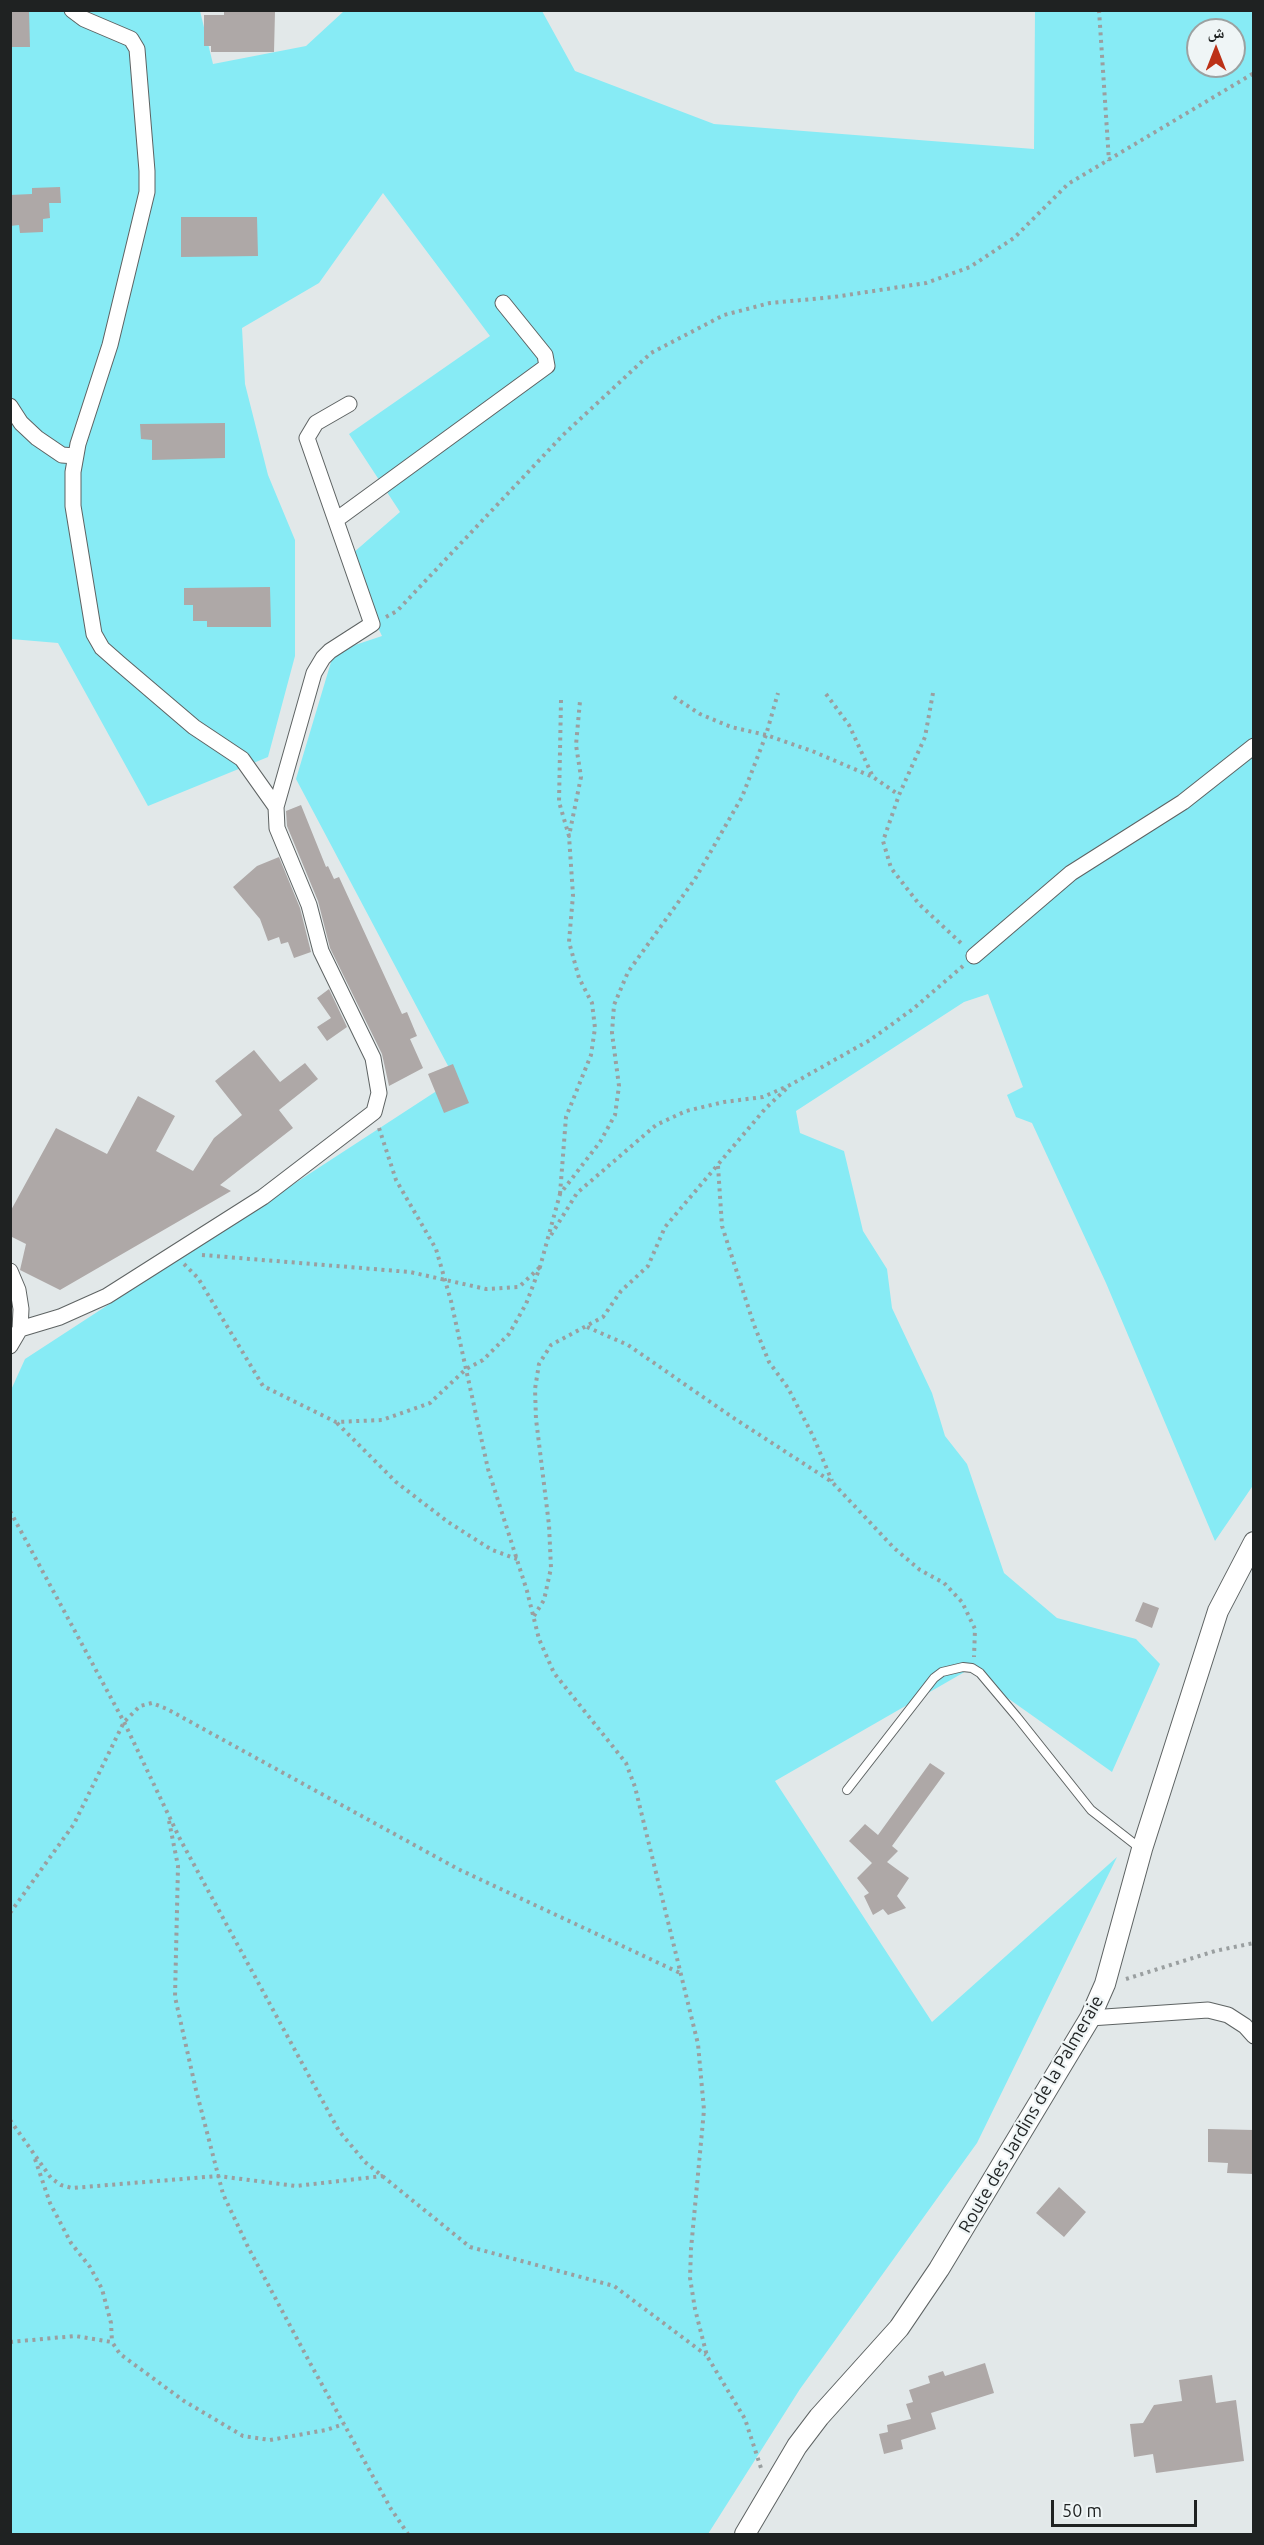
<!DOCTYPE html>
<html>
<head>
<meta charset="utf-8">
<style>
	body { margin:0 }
	#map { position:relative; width:1264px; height:2545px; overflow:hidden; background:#e2e8e9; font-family:Ubuntu,"Noto Naskh Arabic",sans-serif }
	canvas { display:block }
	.frame { position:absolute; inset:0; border:12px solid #1f2222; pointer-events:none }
	.north { position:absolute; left:1186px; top:18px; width:60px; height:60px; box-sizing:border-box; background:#eff5f6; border:2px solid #9ca1a1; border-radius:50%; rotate:0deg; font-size:16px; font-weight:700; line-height:24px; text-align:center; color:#1f2222 }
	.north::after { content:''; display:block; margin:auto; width:21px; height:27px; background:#bc3117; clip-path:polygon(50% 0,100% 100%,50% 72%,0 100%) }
	.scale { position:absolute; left:1051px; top:2500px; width:146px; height:27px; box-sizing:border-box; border:3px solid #1f2222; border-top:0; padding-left:8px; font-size:18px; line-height:21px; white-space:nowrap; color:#1f2222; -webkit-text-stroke:4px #eff5f6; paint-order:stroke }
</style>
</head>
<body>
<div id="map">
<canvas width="1264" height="2545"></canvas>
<div class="frame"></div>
<div class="north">ش</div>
<div class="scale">50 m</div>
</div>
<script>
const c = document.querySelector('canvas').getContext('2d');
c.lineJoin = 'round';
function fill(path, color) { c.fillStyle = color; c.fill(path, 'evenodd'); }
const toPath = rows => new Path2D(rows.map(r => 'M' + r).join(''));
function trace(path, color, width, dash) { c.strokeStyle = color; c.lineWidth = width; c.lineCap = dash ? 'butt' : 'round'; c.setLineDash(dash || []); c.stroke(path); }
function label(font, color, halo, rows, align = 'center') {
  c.font = font + ' Ubuntu,sans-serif'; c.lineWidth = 4.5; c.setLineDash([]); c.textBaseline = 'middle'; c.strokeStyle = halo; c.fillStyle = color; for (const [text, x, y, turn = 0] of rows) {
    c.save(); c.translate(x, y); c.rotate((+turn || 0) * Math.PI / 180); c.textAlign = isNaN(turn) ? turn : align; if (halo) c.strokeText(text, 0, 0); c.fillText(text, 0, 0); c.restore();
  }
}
fill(toPath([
	[11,11,200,11,213,64,306,46,344,11,542,11,575,71,714,124,1034,149,1035,11,1253,11,1254,1484,1215,1541,1106,1283,1032,1123,1016,1117,1007,1095,1023,1087,988,994,964,1002,796,1111,800,1133,844,1151,863,1231,887,1269,892,1308,932,1393,945,1436,967,1464,1004,1573,1057,1618,1136,1639,1160,1664,1112,1772,968,1670,775,1781,932,2022,1117,1857,977,2143,800,2389,708,2534,11,2534,11,1390,25,1359,455,1079,296,779,334,652,382,636,345,560,400,512,349,434,490,336,383,193,319,283,242,328,245,384,268,475,295,540,295,656,268,757,148,806,58,643,11,639],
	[1198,30,1234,30,1234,66,1198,66]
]), '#87ebf5');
fill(toPath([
	[10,10,29,10,30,47,10,47],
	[224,12,275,12,274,52,211,52,211,46,204,46,204,15,224,15],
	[60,187,61,203,49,203,50,218,43,219,43,232,20,233,19,225,10,226,10,195,32,194,32,188],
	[181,217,257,217,258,256,181,257],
	[225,423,225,458,152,460,152,440,141,439,140,424],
	[270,587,271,627,207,627,207,621,193,621,193,605,184,605,184,588],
	[301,805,326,867,328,866,334,879,339,877,402,1014,407,1012,417,1036,410,1039,423,1068,389,1086,382,1054,330,948,318,901,287,826,286,811],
	[279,857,300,908,311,952,294,958,288,942,281,944,279,937,268,941,260,919,233,887,257,866],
	[329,989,347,1027,327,1041,317,1027,331,1018,317,998],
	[254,1050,280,1082,305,1063,318,1079,279,1110,293,1128,220,1185,231,1191,60,1290,20,1270,26,1244,10,1236,10,1212,56,1128,107,1154,138,1096,175,1116,156,1151,193,1171,214,1138,242,1115,215,1081],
	[453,1064,469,1103,444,1113,428,1074],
	[1143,1602,1159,1608,1152,1628,1135,1621],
	[930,1763,945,1773,892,1846,898,1851,887,1862,909,1878,897,1896,906,1908,888,1915,883,1909,873,1915,864,1896,869,1893,857,1878,872,1863,849,1841,865,1824,878,1835],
	[1208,2129,1254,2130,1254,2174,1227,2173,1228,2163,1208,2162],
	[1059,2187,1086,2212,1064,2237,1036,2213],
	[985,2363,994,2393,931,2413,936,2429,901,2440,903,2449,884,2454,879,2434,888,2432,887,2425,911,2419,906,2404,913,2402,909,2390,930,2383,928,2376,943,2371,945,2376],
	[1212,2375,1216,2403,1236,2400,1244,2461,1156,2473,1153,2454,1134,2457,1130,2424,1143,2423,1154,2405,1182,2401,1179,2380]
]), '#aea8a7');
const service = toPath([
	[847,1790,934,1678,942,1672,963,1667,972,1668,980,1673,1017,1717,1091,1810,1141,1849]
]);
const minor = toPath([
	[72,10,84,19,131,39,137,49,147,171,147,192,110,345,78,444,73,472,73,506,94,634,102,648,119,663,194,727,242,759,276,807],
	[10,406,21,423,37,438,62,455,75,456],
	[336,520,547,366,545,355,503,303],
	[974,956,1071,873,1183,802,1254,746],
	[10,1271,18,1290,21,1309,20,1329,10,1346],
	[20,1329,60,1317,107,1296,263,1197,374,1112,379,1093,373,1058,321,951,309,905,277,828,276,807,314,673,323,658,330,651,372,624,307,438,316,423,349,404],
	[1090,2018,1208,2010,1228,2015,1245,2026,1254,2036]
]);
const tertiary = toPath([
	[745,2534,797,2446,819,2417,899,2328,939,2269,1090,2018,1105,1984,1142,1849,1218,1611,1254,1542]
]);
trace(service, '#5e6363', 10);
trace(minor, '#5e6363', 17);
trace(tertiary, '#5e6363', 22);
trace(toPath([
	[1099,10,1109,161],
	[386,617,397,611,563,435,651,353,724,315,770,303,834,297,926,283,970,267,1014,238,1068,184,1254,73],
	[933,693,925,737,899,795,883,841,891,868,919,904,963,945],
	[826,694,849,725,873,777,899,795],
	[674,697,700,714,731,727,766,735,812,751,873,777],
	[561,700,559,802,569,836,581,777,576,745,580,701],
	[379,1128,396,1180,436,1249,451,1301,488,1469,527,1591,539,1639,554,1673,626,1763,635,1787,698,2044,704,2110,691,2249,690,2278,695,2309,707,2356,745,2419,761,2468],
	[718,1166,722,1226,754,1325,769,1362,788,1388,813,1436,832,1481],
	[560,1194,566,1117,591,1055,595,1028,592,1003,579,978,569,942,573,895,569,836],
	[551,1235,577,1193,656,1125,686,1111,724,1102,763,1097,790,1085,870,1040,913,1009,963,966],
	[202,1255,410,1272,486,1289,519,1287,540,1267],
	[184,1264,198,1278,263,1386,336,1422,382,1420,430,1403,466,1369,483,1360,509,1334,526,1304,540,1267,560,1194,600,1142,615,1115,619,1086,612,1033,614,1005,628,972,695,879,742,797,766,735,778,693],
	[587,1327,628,1345,732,1417,832,1482,894,1548,920,1570,944,1583,962,1602,975,1629,974,1657],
	[337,1423,396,1482,448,1522,492,1550,517,1559],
	[10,1511,124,1722,180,1839,339,2131,365,2162,470,2247,614,2286,706,2355],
	[534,1616,544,1600,551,1568,549,1525,536,1419,535,1389,539,1364,551,1345,603,1317,621,1291,648,1266,665,1227,765,1109,787,1088],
	[169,1821,178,1866,175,1997,196,2090,223,2194,248,2247,310,2363,391,2509,408,2534],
	[10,1913,74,1824,124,1722,140,1706,152,1703,167,1709,458,1869,680,1973],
	[1126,1979,1215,1951,1254,1943],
	[10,2120,51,2178,61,2185,72,2188,218,2176,296,2186,383,2176],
	[35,2159,50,2203,71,2243,90,2267,102,2289,111,2323,112,2342],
	[10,2342,75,2336,112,2342,120,2354,184,2401,243,2436,270,2440,326,2430,344,2424]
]), '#9a9fa0', 4, [3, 4.5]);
trace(service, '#fff', 8);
trace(minor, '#fff', 15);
trace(tertiary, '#fff', 20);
label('18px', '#1f2222', '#eff5f6', [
	["Route des Jardins de la Palmeraie",1031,2114,-60]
]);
</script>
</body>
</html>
